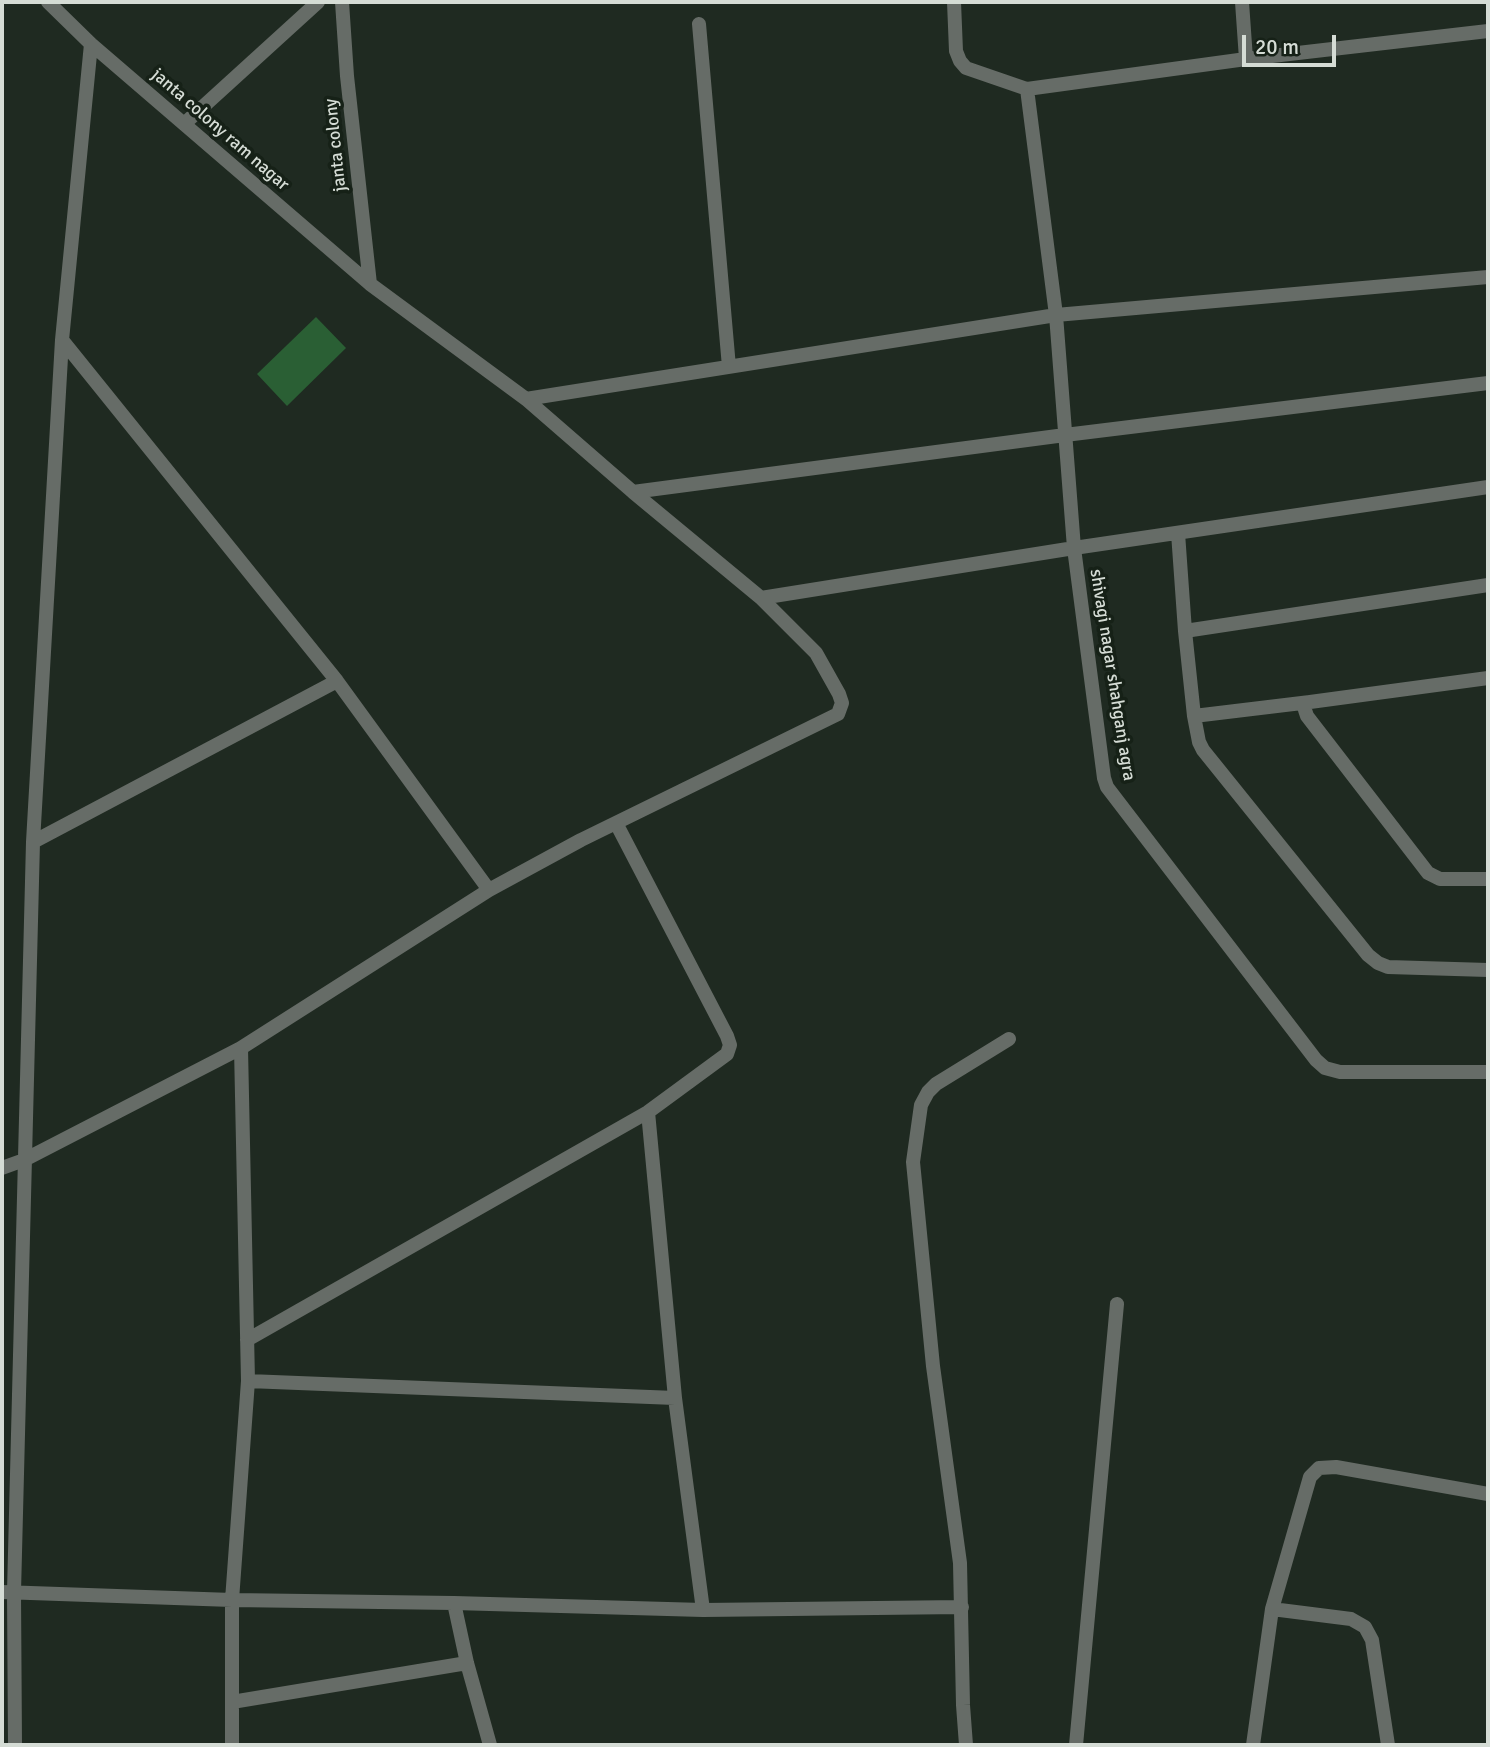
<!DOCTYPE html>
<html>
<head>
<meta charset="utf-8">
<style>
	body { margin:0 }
	#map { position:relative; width:1490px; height:1747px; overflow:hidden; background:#1f2a21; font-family:Signika,sans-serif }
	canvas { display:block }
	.frame { position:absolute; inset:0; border:4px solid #d5dcd5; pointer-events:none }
	.scale { position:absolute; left:1242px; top:35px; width:94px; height:32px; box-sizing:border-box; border:4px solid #d5dcd5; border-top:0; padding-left:9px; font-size:21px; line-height:24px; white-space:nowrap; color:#d5dcd5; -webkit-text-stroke:5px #162117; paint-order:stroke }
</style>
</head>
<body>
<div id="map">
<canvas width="1490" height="1747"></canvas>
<div class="frame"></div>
<div class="scale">20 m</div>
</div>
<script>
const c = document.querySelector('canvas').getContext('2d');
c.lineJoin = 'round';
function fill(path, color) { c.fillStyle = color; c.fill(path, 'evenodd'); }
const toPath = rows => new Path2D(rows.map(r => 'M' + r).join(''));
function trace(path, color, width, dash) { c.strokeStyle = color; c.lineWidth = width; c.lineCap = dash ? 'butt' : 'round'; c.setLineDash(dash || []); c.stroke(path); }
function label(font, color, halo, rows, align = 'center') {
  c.font = font + ' Signika,sans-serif'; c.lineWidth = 7; c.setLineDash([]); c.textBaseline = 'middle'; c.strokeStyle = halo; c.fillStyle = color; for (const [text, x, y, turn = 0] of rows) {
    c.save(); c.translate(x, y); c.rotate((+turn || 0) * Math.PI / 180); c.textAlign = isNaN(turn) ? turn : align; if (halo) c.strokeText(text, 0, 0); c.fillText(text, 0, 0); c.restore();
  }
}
fill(toPath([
	[316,317,346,348,287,406,257,374]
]), '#2a5f34');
trace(toPath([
	[48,2,91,44,370,284,526,399,1056,315,1488,277],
	[342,2,347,76,370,284],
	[954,2,956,51,960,61,966,68,1027,89,1056,315,1074,548,1488,487],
	[1242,2,1246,59],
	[699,24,729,367],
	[1027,89,1246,59,1488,31],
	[184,124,318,2],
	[62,340,337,681,489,890,241,1048,248,1381,232,1600,232,1745],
	[526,399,633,492,761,598,1074,548,1104,778,1107,787,1316,1060,1325,1068,1340,1072,1488,1072],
	[633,492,1065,435,1488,383],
	[1178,533,1185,631,1194,716,1199,742,1203,750,1368,955,1378,963,1388,967,1488,970],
	[1185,631,1488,585],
	[1488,678,1310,702,1305,705,1305,710,1307,716,1428,873,1440,879,1488,879],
	[1194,716,1310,702],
	[33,842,337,681],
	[489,890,581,840,838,714,842,703,839,694,816,653,761,598],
	[648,1112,675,1398,703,1610],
	[2,1168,24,1160,241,1048],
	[247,1340,648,1112,727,1054,730,1045,727,1036,616,823],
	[248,1381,675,1398],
	[2,1592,232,1600,454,1603,703,1610,962,1607],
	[454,1603,467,1663,490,1745],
	[1272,1609,1351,1619,1365,1627,1372,1640,1388,1745],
	[232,1702,467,1663],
	[15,1745,14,1592,33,842,62,340,91,44],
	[966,1745,963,1705,960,1563,933,1366,913,1162,921,1105,928,1092,936,1084,1009,1039],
	[1076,1745,1117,1304],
	[1253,1745,1272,1609,1310,1477,1319,1468,1336,1467,1488,1494]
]), '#666c67', 14);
label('18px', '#d5dcd5', '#162117', [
	["janta colony ram nagar",220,130,41],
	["janta colony",336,145,-96],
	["shivagi nagar shahganj agra",1112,675,81]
]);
</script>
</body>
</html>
